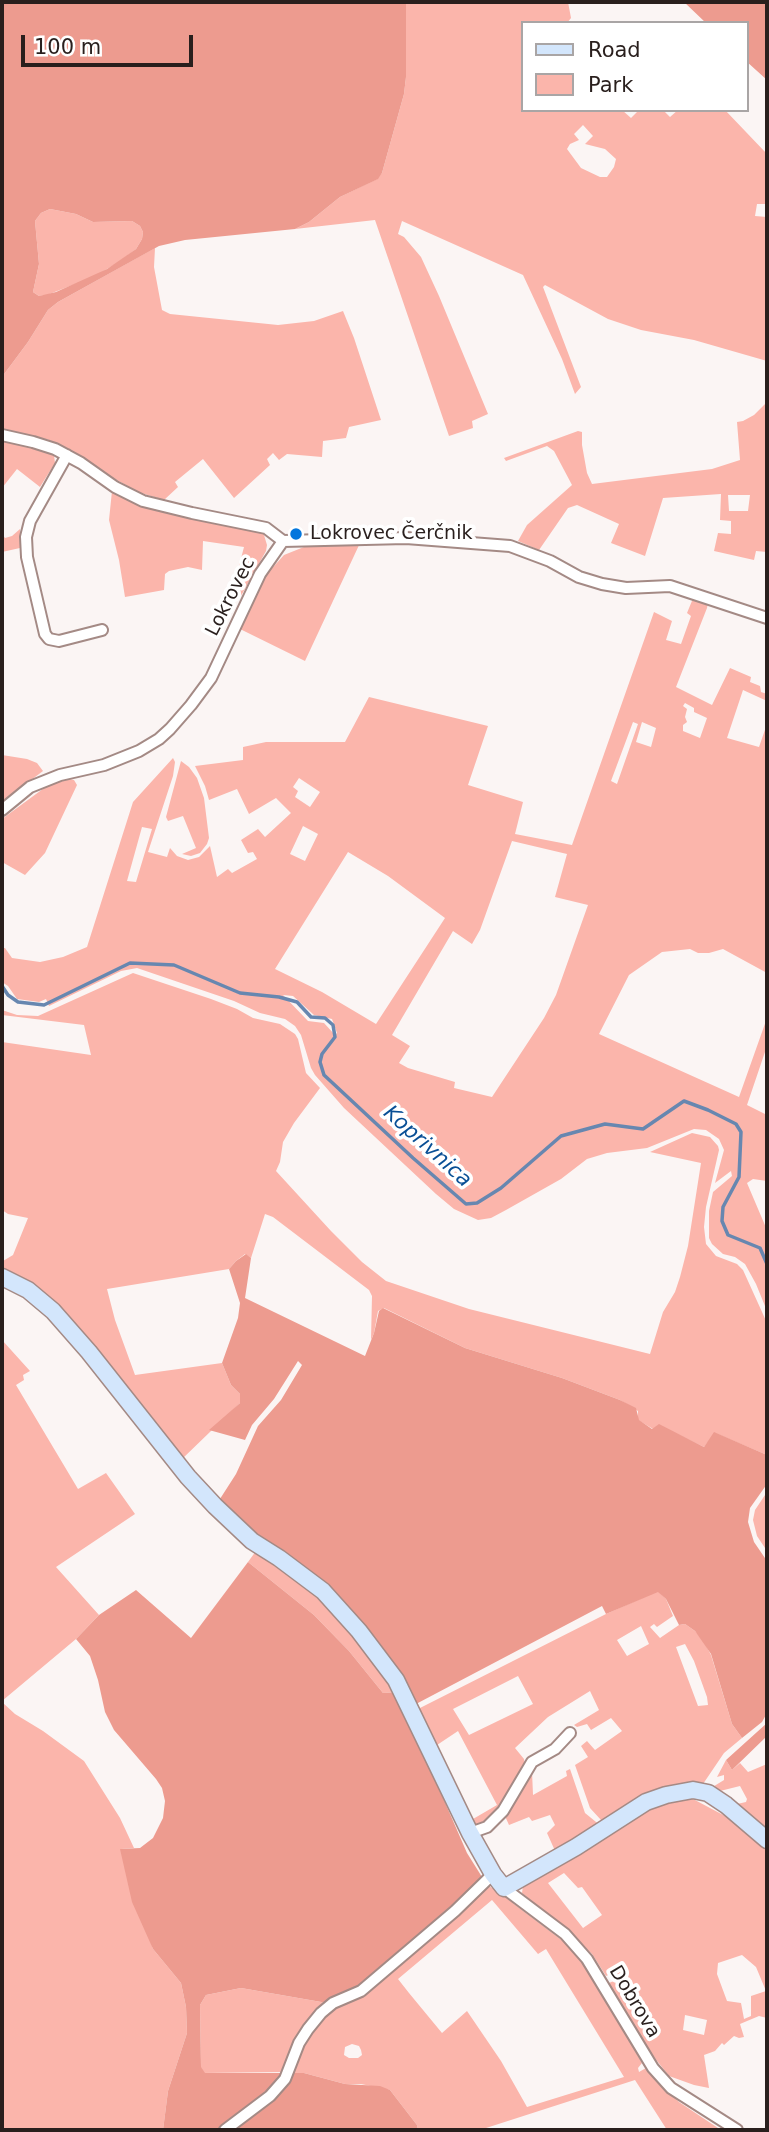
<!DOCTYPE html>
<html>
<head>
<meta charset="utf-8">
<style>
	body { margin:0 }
	#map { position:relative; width:769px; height:2132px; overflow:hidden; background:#fbf5f4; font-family:"DejaVu Sans",sans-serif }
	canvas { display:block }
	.frame { position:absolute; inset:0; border:4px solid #291f1d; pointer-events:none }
	.legend { position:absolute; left:521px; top:21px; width:228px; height:91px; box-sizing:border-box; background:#fff; border:2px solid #a9a5a5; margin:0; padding:9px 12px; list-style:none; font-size:21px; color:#291f1d }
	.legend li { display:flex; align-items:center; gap:14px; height:35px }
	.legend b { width:35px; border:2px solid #a9a5a5 }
	.scale { position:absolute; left:21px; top:35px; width:172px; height:32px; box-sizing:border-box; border:4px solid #291f1d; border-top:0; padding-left:9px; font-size:21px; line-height:24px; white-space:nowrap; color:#291f1d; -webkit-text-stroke:5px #fff; paint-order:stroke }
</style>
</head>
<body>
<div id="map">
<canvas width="769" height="2132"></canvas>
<div class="frame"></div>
<ul class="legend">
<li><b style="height:9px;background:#d3e6fc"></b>Road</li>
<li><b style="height:19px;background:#fbb5ab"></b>Park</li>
</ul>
<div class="scale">100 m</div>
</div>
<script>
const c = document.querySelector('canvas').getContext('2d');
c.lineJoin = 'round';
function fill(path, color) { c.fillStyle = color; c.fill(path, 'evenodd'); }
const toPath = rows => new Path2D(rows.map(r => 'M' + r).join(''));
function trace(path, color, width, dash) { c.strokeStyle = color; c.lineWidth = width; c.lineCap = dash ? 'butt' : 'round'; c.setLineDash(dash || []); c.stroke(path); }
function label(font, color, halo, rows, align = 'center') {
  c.font = font + ' "DejaVu Sans",sans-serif'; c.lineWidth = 7; c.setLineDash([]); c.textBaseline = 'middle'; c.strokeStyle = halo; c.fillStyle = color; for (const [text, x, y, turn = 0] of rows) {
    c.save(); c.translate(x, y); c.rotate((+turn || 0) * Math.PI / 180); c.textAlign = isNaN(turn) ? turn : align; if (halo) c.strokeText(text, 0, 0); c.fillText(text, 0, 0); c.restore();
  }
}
fill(toPath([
	[406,2,568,2,571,18,567,23,522,23,522,110,622,110,631,118,639,110,663,110,670,117,678,110,725,110,767,154,767,204,757,204,755,216,767,217,767,361,694,340,641,330,608,319,545,285,543,287,581,387,575,394,562,359,523,275,402,221,398,234,404,237,421,257,439,296,488,414,472,421,473,428,449,436,375,220,295,229,309,222,340,197,377,179,382,173,404,94,406,77],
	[583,125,593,136,585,144,605,149,616,159,614,167,607,177,600,177,581,168,567,149,570,144,579,140,574,134],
	[50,209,76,214,93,222,132,221,140,226,143,232,142,239,136,249,119,262,93,277,47,295,39,296,33,292,39,264,35,221,41,213],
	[155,248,154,267,162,310,170,314,278,325,314,321,343,311,354,338,381,420,349,427,346,438,323,441,322,457,287,454,279,460,273,453,267,459,270,465,234,498,203,459,175,482,178,487,164,500,138,492,101,471,85,458,49,440,2,429,2,377,28,342,48,310,58,302],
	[767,402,767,552,756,551,754,560,714,551,718,533,731,534,731,521,720,520,721,494,663,498,645,556,611,543,619,524,577,505,568,508,539,550,518,541,527,525,572,485,554,451,547,446,506,461,504,458,578,431,582,432,582,445,587,473,592,484,712,469,740,460,737,422,743,421,754,415],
	[728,495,750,495,748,511,729,511],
	[2,441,49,452,54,455,55,463,40,487,17,469,2,488],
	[112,491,154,510,260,531,264,535,267,545,266,551,241,596,232,594,233,589,244,547,203,541,202,570,188,567,169,571,165,574,164,590,125,597,119,560,109,520],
	[20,529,20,548,2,552,2,534,5,538,12,536],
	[360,543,305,661,240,629,265,576,284,555,304,547],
	[694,596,708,603,707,608,676,687,712,705,730,668,751,677,750,682,760,686,761,692,767,694,767,701,743,690,727,738,759,747,767,724,767,973,723,949,709,953,698,953,690,949,662,952,629,975,599,1034,739,1097,767,1018,767,1046,747,1105,767,1115,767,1181,753,1179,747,1183,767,1230,767,1311,756,1284,745,1264,735,1257,723,1254,712,1244,709,1238,709,1211,713,1192,732,1176,731,1171,715,1183,724,1150,719,1139,706,1130,694,1129,647,1148,607,1153,587,1159,561,1179,506,1210,491,1218,478,1220,454,1209,436,1194,344,1108,315,1075,311,1068,301,1035,295,1026,285,1019,260,1013,234,1001,137,968,121,971,49,1006,46,999,39,1002,17,999,8,986,2,982,2,948,5,948,12,958,40,962,63,957,87,947,133,802,173,758,175,762,173,776,148,852,167,857,170,848,177,856,188,860,199,857,210,846,217,877,228,869,232,873,257,859,253,852,248,853,241,840,258,829,265,837,291,813,276,798,249,814,237,789,209,800,205,786,195,766,243,760,243,747,266,742,345,742,369,697,488,726,468,785,523,802,515,834,572,845,654,612,672,621,666,640,681,644,691,616,687,613],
	[685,703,694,708,694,712,707,718,700,738,683,731,683,725,687,722,685,717,687,709,683,706],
	[633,722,638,724,617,784,611,781],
	[642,722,656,728,651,747,636,742],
	[299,778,320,792,310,807,295,797,298,791,293,787],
	[303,826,318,834,305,861,290,854],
	[142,827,152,829,136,882,127,881],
	[512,841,567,854,555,897,588,905,556,995,544,1018,492,1097,454,1088,455,1082,408,1068,399,1063,410,1046,392,1035,453,931,472,944,480,930],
	[348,852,388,876,445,918,376,1024,322,992,275,969],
	[283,995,293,996,314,1015,332,1019,337,1033,335,1035,324,1023,308,1021],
	[2,755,27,759,37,763,43,771,2,802],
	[181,761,189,767,197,778,204,798,209,838,207,844,200,853,191,856,182,854,196,848,183,816,168,821,166,817],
	[65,778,74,780,77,785,45,853,25,875,2,862,2,819,51,783],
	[133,973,211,999,237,1009,253,1018,280,1024,295,1034,298,1039,306,1073,320,1088,294,1123,283,1142,280,1162,276,1171,331,1231,362,1262,386,1281,469,1309,650,1354,663,1312,675,1292,680,1277,688,1246,701,1163,650,1152,692,1133,710,1137,718,1146,719,1150,706,1207,704,1227,706,1244,716,1256,737,1264,743,1270,767,1323,767,1455,715,1433,704,1447,659,1425,653,1429,638,1420,638,1411,620,1400,562,1378,465,1348,384,1308,378,1311,374,1333,371,1340,372,1296,369,1290,273,1217,265,1214,251,1258,245,1254,236,1261,229,1269,107,1289,115,1320,135,1375,222,1363,231,1385,240,1394,240,1403,181,1460,29,1284,2,1267,3,1261,13,1255,28,1218,8,1214,2,1210,2,1042,91,1055,84,1025,2,1015,2,1010,17,1015,38,1016],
	[2,1340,30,1371,23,1375,24,1380,16,1385,78,1489,106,1473,135,1514,56,1567,99,1615,76,1639,2,1701],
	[767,1492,767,1551,757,1536,753,1520,755,1510],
	[256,1551,303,1582,339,1616,397,1692,383,1693,349,1651,314,1615,248,1562],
	[658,1591,666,1599,673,1616,657,1627,654,1624,650,1627,660,1638,679,1625,685,1624,695,1631,703,1640,711,1655,732,1724,742,1738,724,1753,703,1784,607,1822,601,1820,590,1808,575,1765,588,1757,581,1746,587,1741,595,1750,622,1731,611,1718,591,1730,587,1724,577,1727,574,1725,599,1710,590,1691,548,1717,515,1748,524,1759,525,1767,512,1793,487,1822,471,1828,418,1709,606,1614],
	[641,1626,649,1644,627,1656,617,1640],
	[685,1644,694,1661,707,1697,708,1705,698,1706,676,1647],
	[518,1676,533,1704,469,1735,453,1709],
	[458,1731,497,1805,473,1819,437,1745],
	[2,1702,15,1714,43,1731,84,1761,120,1818,134,1848,121,1849,153,1949,181,1983,186,2007,187,2033,168,2091,163,2130,2,2130],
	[726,1760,732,1770,740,1763,748,1772,767,1764,767,1829,754,1817,737,1807,737,1804,746,1802,747,1799,740,1786,716,1792,711,1788,724,1780,724,1775,717,1777],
	[570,1769,585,1813,601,1826,556,1853,547,1833,555,1825,550,1815,532,1821,529,1817,509,1825,504,1814,532,1771,533,1795,567,1776,566,1771],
	[676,1799,693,1799,727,1817,767,1851,767,2018,759,2016,740,2024,744,2037,739,2038,734,2036,724,2045,722,2043,715,2051,704,2055,709,2088,694,2085,669,2076,646,2047,625,2012,609,1983,616,1980,613,1973,606,1976,592,1954,567,1930,522,1893,523,1886,644,1809],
	[564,1873,578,1888,582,1887,602,1915,583,1928,548,1883],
	[742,1955,756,1967,766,1991,751,1996,751,2016,744,2019,741,2003,727,2001,717,1974,718,1963],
	[685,2015,707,2020,704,2035,683,2030],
	[487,1885,505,1895,514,1904,563,1941,588,1968,642,2063,638,2068,639,2072,646,2068,679,2102,721,2130,667,2130,635,2080,483,2129,483,2130,418,2130,417,2125,390,2090,361,2084,345,2084,304,2073,290,2074,302,2044,325,2014],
	[492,1900,538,1954,546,1949,624,2077,527,2107,501,2061,467,2011,442,2033,409,1993,398,1979],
	[352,2044,359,2046,361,2050,362,2055,358,2058,349,2058,344,2055,345,2047],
	[241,1988,327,2003,284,2072,204,2073,201,2068,200,2005,206,1995]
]), '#fbb5ab');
fill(toPath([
	[2,2,406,2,406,77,404,94,382,173,378,179,340,197,309,222,295,229,185,240,159,246,58,302,48,310,28,342,2,377],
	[50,209,76,214,93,222,132,221,140,226,143,232,142,239,136,249,107,269,56,292,39,296,33,292,39,264,35,221,41,213],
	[684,2,767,2,767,80,746,61,746,23,706,23],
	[246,1254,251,1258,245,1298,365,1356,374,1333,379,1311,383,1308,465,1348,562,1378,620,1400,636,1408,639,1420,652,1429,659,1424,704,1447,714,1432,767,1455,767,1484,750,1508,748,1522,754,1542,767,1561,767,1713,762,1722,742,1738,732,1724,711,1654,695,1631,685,1624,679,1625,666,1599,658,1592,606,1614,602,1606,416,1704,398,1671,218,1502,236,1474,258,1426,281,1400,302,1365,298,1361,274,1399,252,1425,245,1440,209,1430,240,1403,240,1394,231,1385,222,1363,238,1318,240,1303,229,1269,236,1261],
	[248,1562,314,1615,349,1651,383,1693,397,1692,467,1853,482,1877,462,1901,357,1990,327,2003,241,1988,206,1995,200,2005,201,2067,205,2073,304,2073,345,2084,380,2086,390,2090,417,2125,418,2130,163,2130,168,2091,187,2033,186,2007,181,1983,153,1949,132,1902,120,1849,140,1848,153,1838,163,1818,165,1801,162,1788,156,1779,114,1730,105,1712,98,1680,90,1656,76,1639,99,1615,136,1590,191,1638],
	[767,1723,767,1736,732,1770,726,1760]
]), '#ed9b8f');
trace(toPath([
	[2,986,8,995,18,1002,44,1005,130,963,174,965,240,993,279,997,297,1002,311,1017,325,1018,333,1025,335,1037,322,1054,320,1062,324,1075,413,1158,466,1204,477,1203,501,1188,561,1136,605,1124,643,1129,684,1101,708,1110,736,1124,741,1132,739,1177,723,1207,722,1221,728,1235,760,1248,767,1264]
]), '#6787b0', 3.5);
const street = toPath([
	[2,435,33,442,55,449,81,463,115,487,143,501,192,513,266,528,283,541],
	[67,455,30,521,26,537,27,557,45,634,49,639,59,641,102,630],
	[283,541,406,538,510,546,550,561,579,577,602,584,626,588,670,586,767,618],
	[2,810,30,787,60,775,104,765,139,751,159,739,170,729,191,705,211,678,260,574,283,541],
	[470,1833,487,1827,503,1811,532,1762,555,1749,570,1733],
	[504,1888,565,1934,587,1959,653,2068,671,2088,737,2130],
	[225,2130,270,2096,285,2079,299,2043,308,2029,321,2013,333,2003,361,1991,455,1911,493,1874]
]);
const secondary = toPath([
	[2,1277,28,1290,53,1311,89,1352,188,1477,215,1506,252,1541,279,1558,323,1591,359,1631,396,1680,470,1833,493,1874,504,1888,576,1847,646,1802,666,1795,693,1790,708,1793,726,1805,767,1840]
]);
trace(street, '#a48a85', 14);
trace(secondary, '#a48a85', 19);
trace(street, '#fff', 10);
trace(secondary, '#d3e6fc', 16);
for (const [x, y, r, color] of [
	[296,534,7,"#0376dd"]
]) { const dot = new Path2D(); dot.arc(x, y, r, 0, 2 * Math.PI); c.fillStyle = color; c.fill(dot); trace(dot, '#fff', 2.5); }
label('19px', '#291f1d', '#fff', [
	["Lokrovec Čerčnik",310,534]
], 'left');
label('19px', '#291f1d', '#fff', [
	["Lokrovec",231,597,-63],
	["Dobrova",634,2002,59]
]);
label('italic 21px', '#094f95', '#fff', [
	["Koprivnica",427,1147,42]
]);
</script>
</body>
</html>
